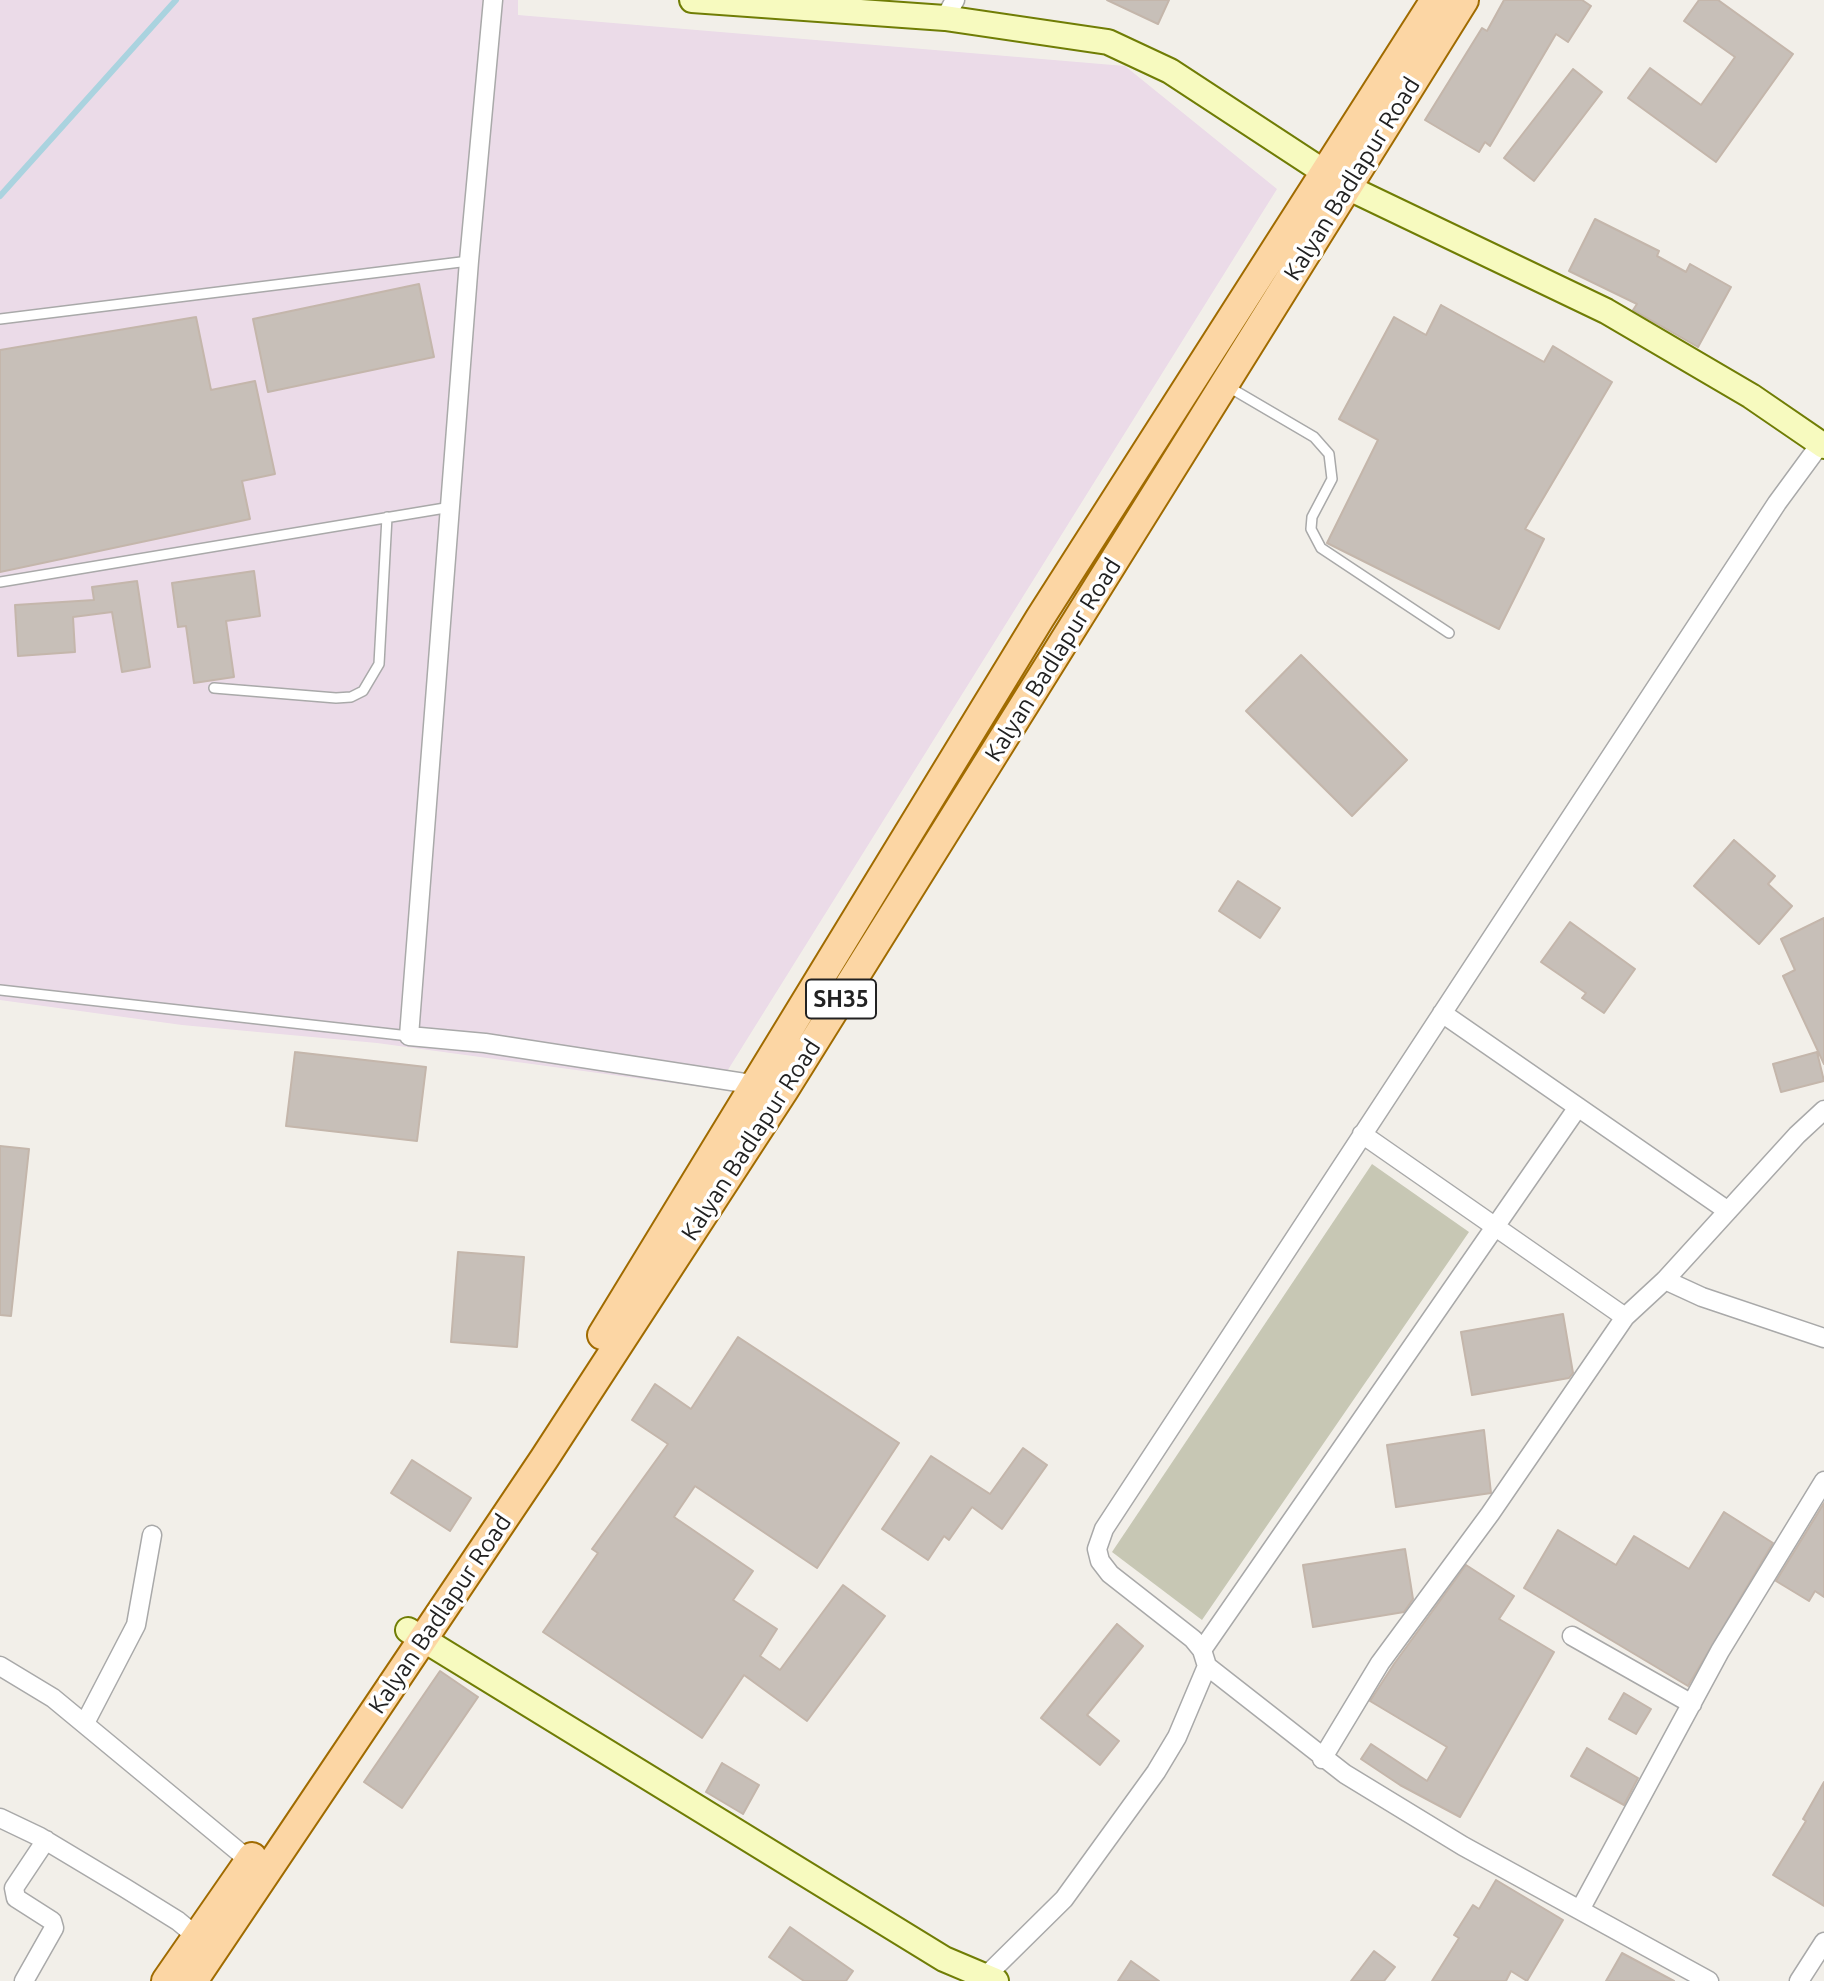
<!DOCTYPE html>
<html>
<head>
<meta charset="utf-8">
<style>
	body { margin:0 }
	canvas { display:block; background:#f2efe9 }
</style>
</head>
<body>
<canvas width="1824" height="1981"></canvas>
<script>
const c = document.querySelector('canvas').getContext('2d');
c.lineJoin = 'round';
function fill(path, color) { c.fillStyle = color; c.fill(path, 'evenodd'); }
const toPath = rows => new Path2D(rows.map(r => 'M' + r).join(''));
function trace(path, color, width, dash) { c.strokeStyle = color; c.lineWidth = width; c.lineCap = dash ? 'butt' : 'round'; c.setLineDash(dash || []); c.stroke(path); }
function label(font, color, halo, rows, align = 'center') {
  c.font = font + ' Ubuntu,sans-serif'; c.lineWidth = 7; c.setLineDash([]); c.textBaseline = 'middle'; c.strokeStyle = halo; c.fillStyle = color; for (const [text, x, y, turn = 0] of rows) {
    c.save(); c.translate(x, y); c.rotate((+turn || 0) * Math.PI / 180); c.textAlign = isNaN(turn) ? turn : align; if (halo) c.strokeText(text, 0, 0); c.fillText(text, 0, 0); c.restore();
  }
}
fill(toPath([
	[0,0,518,0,518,15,1125,66,1277,189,716,1089,377,1043,182,1025,0,1000]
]), '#ebdbe8');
fill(toPath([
	[1372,1164,1469,1232,1202,1620,1112,1552]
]), '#c7c7b4');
trace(toPath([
	[0,196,176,0]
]), '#aad3df', 6);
const building = toPath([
	[1107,0,1169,0,1158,24,1107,0],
	[1504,0,1582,0,1591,6,1568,42,1556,34,1490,146,1485,142,1479,152,1425,120,1482,28,1487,31,1504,0],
	[1699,0,1718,0,1793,54,1716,162,1628,98,1650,68,1701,105,1735,57,1684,21,1699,0],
	[1573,69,1602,92,1534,181,1504,158,1573,69],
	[1595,219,1659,251,1657,256,1686,272,1690,264,1731,287,1698,347,1633,310,1637,304,1569,271,1595,219],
	[419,284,434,357,268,392,253,319,419,284],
	[1441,305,1544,362,1553,346,1612,382,1525,529,1544,539,1499,629,1327,543,1378,440,1339,419,1394,317,1426,335,1441,305],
	[196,317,211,390,255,381,275,474,242,481,250,519,0,572,0,350,196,317],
	[254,571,260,616,226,621,234,677,194,683,186,626,178,627,172,583,254,571],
	[137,581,150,667,122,672,112,612,73,617,75,652,18,656,15,605,94,600,92,587,137,581],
	[1301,655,1407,760,1352,816,1246,711,1301,655],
	[1734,840,1775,876,1768,884,1792,906,1759,944,1694,886,1734,840],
	[1238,881,1280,908,1260,938,1219,911,1238,881],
	[1824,918,1824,1064,1783,976,1795,970,1781,939,1824,918],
	[1570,922,1635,969,1604,1013,1582,998,1586,993,1541,962,1570,922],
	[295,1052,426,1067,417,1141,286,1126,295,1052],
	[1817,1052,1824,1081,1781,1092,1773,1064,1817,1052],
	[0,1146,29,1149,11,1316,0,1315,0,1146],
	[458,1252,524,1257,517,1347,451,1342,458,1252],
	[1563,1314,1573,1373,1569,1378,1472,1395,1461,1332,1563,1314],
	[738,1337,899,1443,817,1568,695,1486,674,1517,753,1571,733,1600,777,1629,760,1656,780,1670,843,1585,885,1616,807,1721,744,1675,702,1738,543,1632,598,1553,592,1549,668,1444,632,1420,655,1384,691,1409,738,1337],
	[1484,1430,1491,1493,1396,1507,1387,1445,1484,1430],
	[1023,1448,1047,1465,1002,1529,972,1507,949,1540,944,1536,928,1560,882,1529,931,1456,990,1494,1023,1448],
	[412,1460,471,1498,450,1531,391,1493,412,1460],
	[1824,1503,1824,1597,1815,1591,1809,1601,1776,1581,1824,1503],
	[1724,1512,1773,1543,1688,1686,1524,1588,1558,1530,1616,1565,1634,1536,1689,1569,1724,1512],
	[1405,1549,1413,1599,1404,1612,1313,1627,1303,1565,1405,1549],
	[1466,1565,1514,1596,1499,1619,1554,1652,1460,1817,1400,1785,1361,1759,1371,1744,1427,1781,1447,1747,1370,1701,1394,1664,1466,1565],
	[1117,1624,1143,1646,1087,1715,1119,1741,1100,1765,1041,1718,1117,1624],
	[440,1671,478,1697,402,1808,364,1782,440,1671],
	[1624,1693,1651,1709,1636,1734,1609,1719,1624,1693],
	[1587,1748,1638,1778,1624,1805,1571,1776,1587,1748],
	[722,1763,759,1785,743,1814,706,1792,722,1763],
	[1824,1782,1824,1906,1773,1875,1806,1821,1803,1819,1824,1782],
	[1496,1880,1563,1920,1527,1981,1511,1971,1506,1981,1432,1981,1459,1938,1454,1935,1473,1905,1479,1909,1496,1880],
	[790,1927,853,1971,846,1981,804,1981,769,1957,790,1927],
	[1374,1951,1395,1967,1384,1981,1351,1981,1374,1951],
	[1622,1953,1674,1981,1606,1981,1622,1953],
	[1131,1961,1159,1981,1118,1981,1131,1961]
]);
fill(building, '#c7bfb8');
trace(building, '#c4b6ab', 2);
const lane = toPath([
	[0,319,469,261],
	[1227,386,1314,437,1329,454,1332,479,1312,517,1311,529,1321,548,1449,633],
	[0,582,451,507],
	[214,688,336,698,351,697,363,691,379,664,387,517],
	[0,990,409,1036]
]);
const street = toPath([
	[493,0,469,261,409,1036,485,1043,764,1086],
	[945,18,955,0],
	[1442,1013,1728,1211],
	[1362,1134,1625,1317],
	[1665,1280,1702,1297,1824,1338],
	[1572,1636,1692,1704],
	[1202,1650,1578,1107],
	[0,1666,53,1698,250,1861],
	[1207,1666,1345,1774,1463,1846,1709,1981],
	[85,1723,136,1625,152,1535],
	[1322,1759,1380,1663,1490,1514,1625,1317,1665,1280,1797,1135,1824,1110],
	[0,1818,40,1837,125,1888,178,1921,202,1941],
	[1581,1908,1720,1651,1824,1481],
	[986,1976,1064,1899,1156,1772,1177,1737,1207,1666,1202,1650,1193,1639,1110,1574,1100,1561,1097,1549,1104,1529,1777,503,1821,443],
	[24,1981,54,1928,52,1921,16,1898,14,1888,46,1840],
	[1799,1981,1824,1942]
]);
const secondary = toPath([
	[692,0,945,18,1108,42,1170,71,1347,187,1606,311,1751,396,1824,446],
	[408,1630,944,1959,996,1981]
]);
const primary = toPath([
	[602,1335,1040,618,1435,0],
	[166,1981,252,1857],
	[193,1981,544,1459,784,1090,1464,0]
]);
trace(lane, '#a9a9a9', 12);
trace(street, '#a9a9a9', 21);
trace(secondary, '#707d05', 28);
trace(primary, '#a06b00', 32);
trace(lane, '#fff', 9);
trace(street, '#fff', 18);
trace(secondary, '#f7fabf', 24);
trace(primary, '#fcd6a4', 28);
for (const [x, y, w] of [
	[841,999,70]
]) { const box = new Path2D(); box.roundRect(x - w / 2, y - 19.5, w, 39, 5); c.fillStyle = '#fff'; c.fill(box); trace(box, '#222', 2); }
label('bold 23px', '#222', null, [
	["SH35",841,999]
]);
label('24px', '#222', '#fff', [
	["Kalyan Badlapur Road",1352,179,-58],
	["Kalyan Badlapur Road",1053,660,-58],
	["Kalyan Badlapur Road",751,1140,-57],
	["Kalyan Badlapur Road",440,1614,-56]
]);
</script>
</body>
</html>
